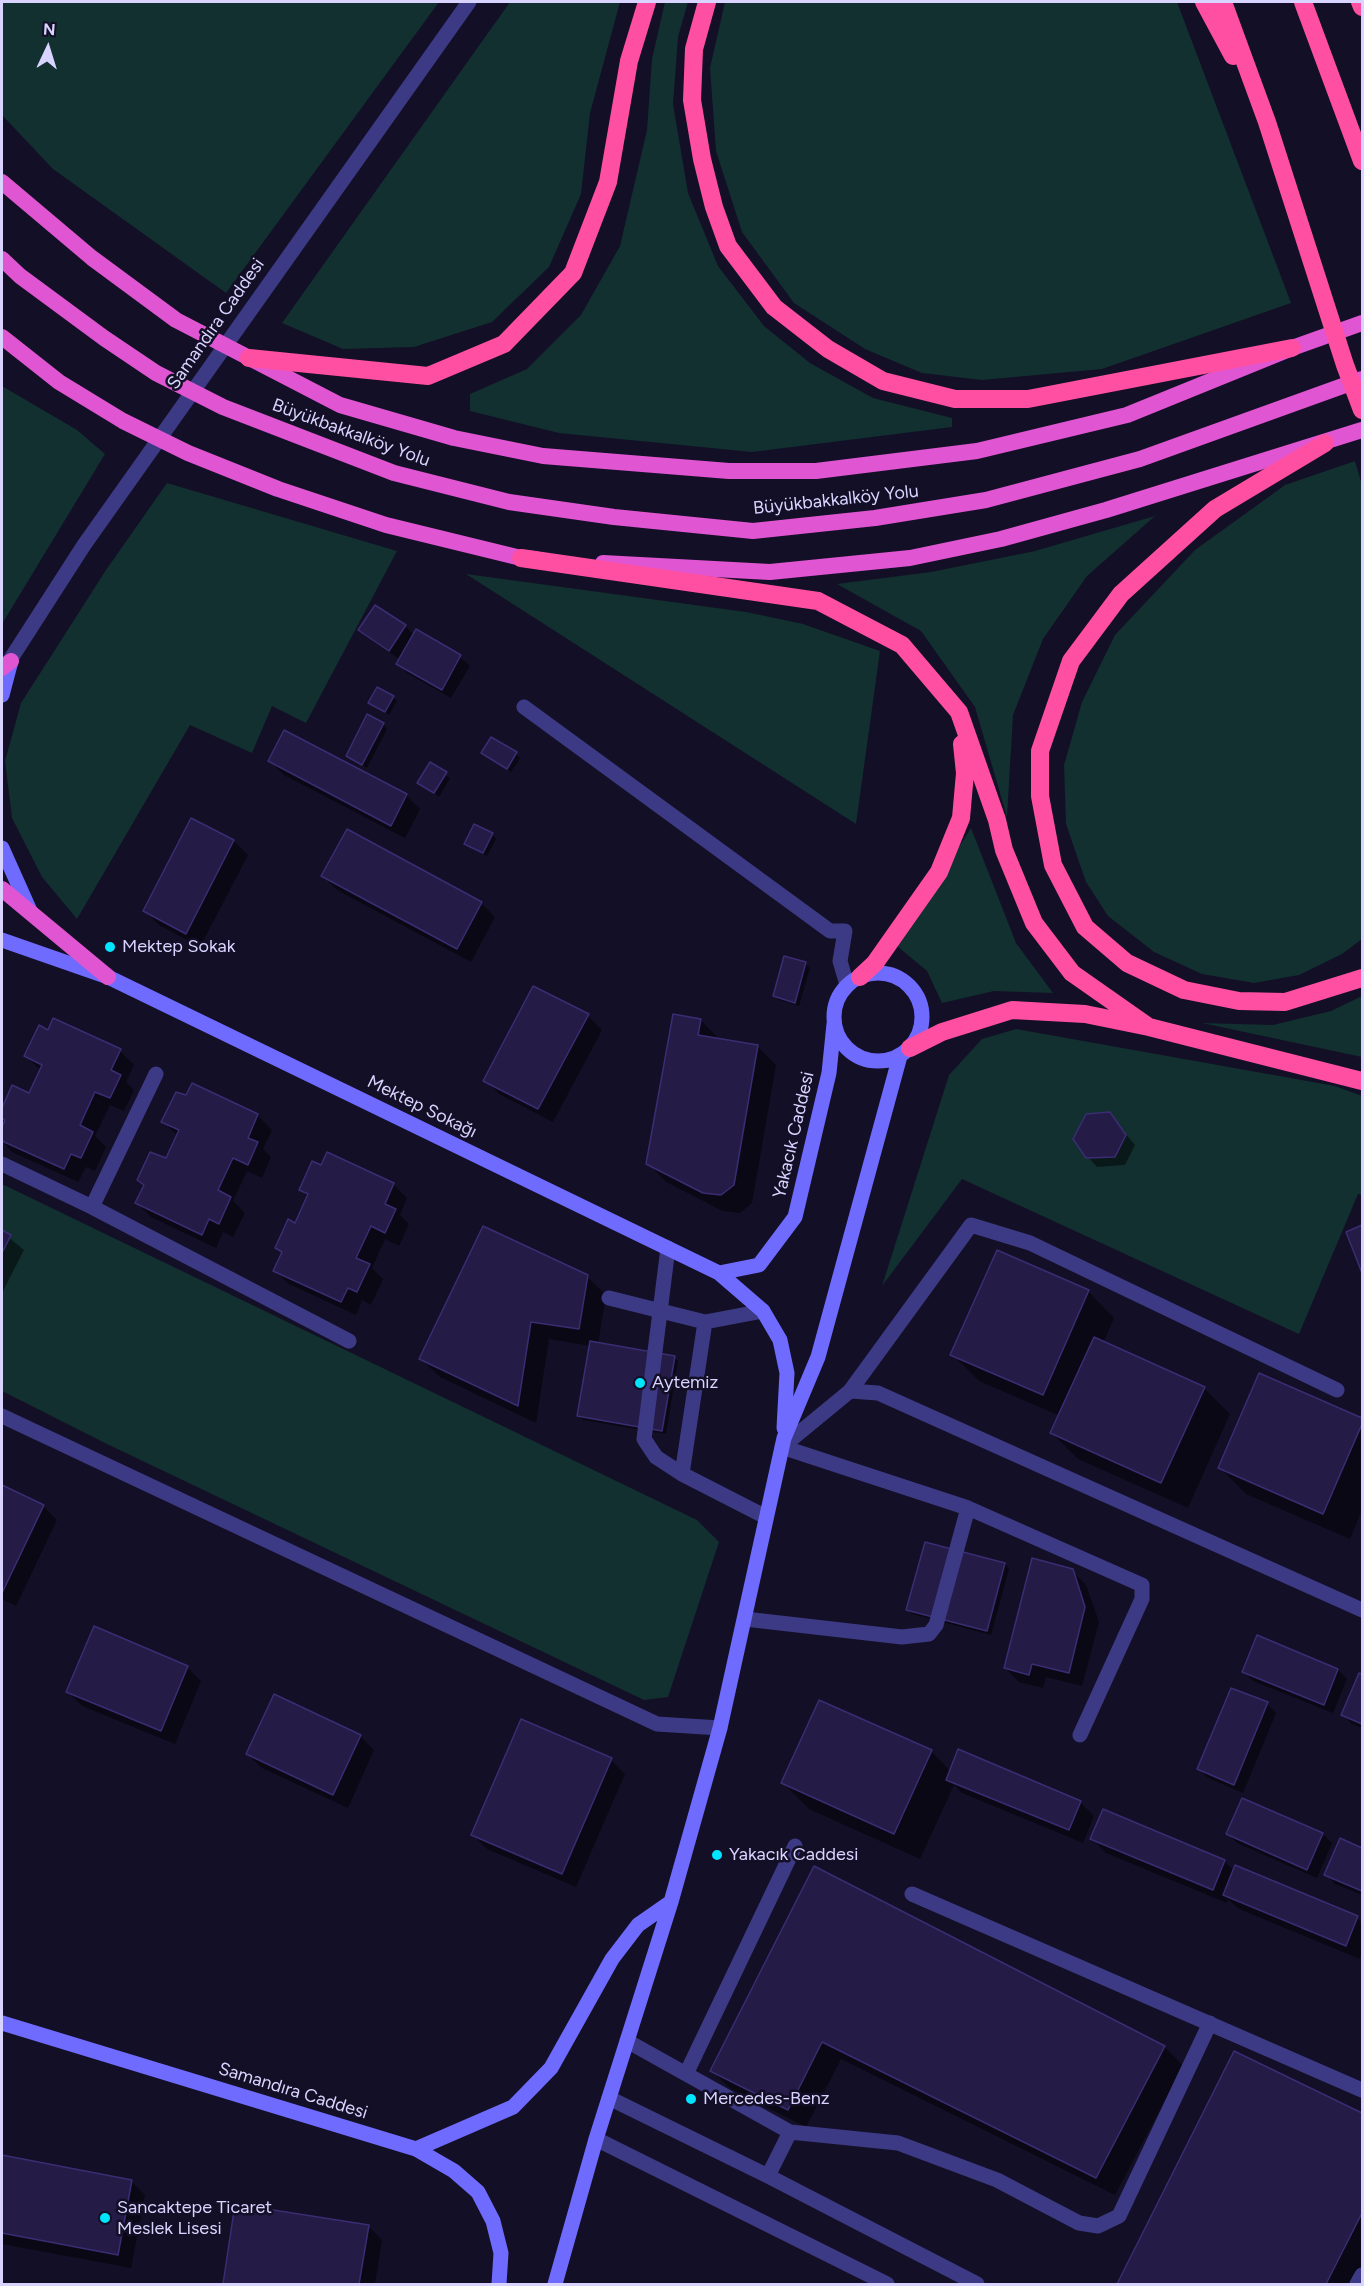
<!DOCTYPE html>
<html>
<head>
<meta charset="utf-8">
<style>
	body { margin:0 }
	#map { position:relative; width:1364px; height:2286px; overflow:hidden; background:#130f26; font-family:Figtree,sans-serif }
	canvas { display:block }
	.frame { position:absolute; inset:0; border:3px solid #d9d4ff; pointer-events:none }
	.north { position:absolute; left:18px; top:18px; width:60px; height:60px; -webkit-text-stroke:4px #130f26; paint-order:stroke; rotate:4deg; font-size:16px; font-weight:700; line-height:24px; text-align:center; color:#d9d4ff }
	.north::after { content:''; display:block; margin:auto; width:21px; height:27px; background:#d9d4ff; clip-path:polygon(50% 0,100% 100%,50% 72%,0 100%) }
</style>
</head>
<body>
<div id="map">
<canvas width="1364" height="2286"></canvas>
<div class="frame"></div>
<div class="north">N</div>
</div>
<script>
const c = document.querySelector('canvas').getContext('2d');
c.lineJoin = 'round';
function fill(path, color) { c.fillStyle = color; c.fill(path, 'evenodd'); }
const toPath = rows => new Path2D(rows.map(r => 'M' + r).join(''));
function trace(path, color, width, dash) { c.strokeStyle = color; c.lineWidth = width; c.lineCap = dash ? 'butt' : 'round'; c.setLineDash(dash || []); c.stroke(path); }
function label(font, color, halo, rows, align = 'center') {
  c.font = font + ' Figtree,sans-serif'; c.lineWidth = 5; c.setLineDash([]); c.textBaseline = 'middle'; c.strokeStyle = halo; c.fillStyle = color; for (const [text, x, y, turn = 0] of rows) {
    c.save(); c.translate(x, y); c.rotate((+turn || 0) * Math.PI / 180); c.textAlign = isNaN(turn) ? turn : align; if (halo) c.strokeText(text, 0, 0); c.fillText(text, 0, 0); c.restore();
  }
}
fill(toPath([
	[2,2,439,2,226,293,53,169,2,115],
	[510,2,620,2,590,113,581,194,549,267,492,322,414,347,343,349,282,323],
	[665,2,688,2,678,37,673,104,688,193,718,266,764,326,810,363,873,398,952,418,952,427,752,452,559,433,470,411,470,394,527,369,581,315,620,246,647,130,652,59],
	[725,2,1177,2,1291,303,1102,369,982,380,922,373,865,349,794,303,742,232,716,151,710,68],
	[2,386,77,430,105,454,2,624],
	[1355,461,1362,485,1362,939,1342,954,1299,975,1254,983,1202,974,1154,952,1108,916,1086,882,1066,824,1064,765,1082,702,1115,635,1195,550,1285,485],
	[167,483,397,551,306,723,272,706,252,753,190,725,77,919,42,877,12,818,5,761,21,703,106,570],
	[1155,516,1087,576,1043,639,1013,715,1007,817,975,707,921,631,837,584,931,572,1035,551],
	[466,574,746,612,803,624,880,651,856,824],
	[971,828,1016,943,1053,993,994,991,942,1003,927,971,897,946],
	[1362,996,1362,1057,1202,1023,1273,1025,1331,1011],
	[1016,1029,1335,1086,1362,1096,1362,1195,1358,1194,1299,1334,962,1179,882,1286,949,1075,982,1039],
	[2,1184,697,1520,719,1542,668,1697,644,1700,107,1444,2,1391]
]), '#12302f');
fill(toPath([
	[405,626,414,635,416,631,460,657,470,666,451,698,407,673,397,663,400,660,360,630],
	[393,697,397,701,389,715,370,703],
	[383,724,387,729,367,768,352,760,347,756],
	[483,753,516,754,520,758,511,772],
	[270,761,406,795,420,809,405,838,284,775],
	[430,764,450,778,439,797,419,783],
	[192,820,234,841,248,855,200,947,159,925,145,911],
	[492,834,496,839,487,856,465,844],
	[323,876,481,903,495,917,471,962,337,890],
	[805,964,810,968,799,1006,779,1000,774,996],
	[588,1016,602,1030,553,1122,499,1094,485,1080],
	[701,1020,719,1039,757,1046,776,1065,752,1203,740,1213,723,1211,666,1182,648,1163],
	[49,1032,120,1051,134,1065,126,1082,134,1090,124,1111,110,1105,95,1136,106,1147,95,1171,86,1167,78,1182,12,1152,2,1141,2,1131,6,1122,2,1118,2,1111,12,1087,29,1095,41,1071,26,1056],
	[192,1085,258,1116,272,1130,263,1149,271,1157,262,1178,247,1171,233,1201,245,1213,233,1237,223,1232,216,1248,151,1217,137,1203,145,1186,138,1180,167,1160,178,1136,163,1122,187,1097],
	[1109,1114,1135,1145,1125,1165,1097,1167,1088,1157],
	[393,1184,407,1198,400,1215,409,1224,399,1246,385,1239,372,1268,383,1279,371,1305,362,1300,356,1315,289,1284,275,1270,282,1254,276,1248,296,1225,308,1197,300,1190],
	[1362,1227,1362,1269,1348,1233],
	[2,1232,24,1250,2,1293],
	[587,1277,606,1295,598,1344,674,1357,678,1361,666,1434,583,1420,579,1416,591,1346,549,1339,536,1423,440,1377,421,1359],
	[1088,1291,1114,1318,1103,1343,1204,1388,1230,1414,1188,1508,1078,1459,1052,1433,1060,1416,979,1381,952,1354],
	[1260,1375,1362,1419,1362,1510,1350,1539,1246,1494,1220,1468],
	[2,1486,43,1506,57,1520,16,1606,2,1599],
	[1005,1564,1009,1569,991,1635,912,1614,908,1610],
	[1072,1571,1086,1585,1099,1622,1082,1686,1046,1677,1043,1688,1019,1682,1005,1668],
	[187,1667,201,1681,175,1744,82,1706,68,1692],
	[1338,1670,1347,1679,1333,1713,1253,1681,1244,1672],
	[1360,1675,1362,1676,1362,1728,1352,1724,1342,1714],
	[1267,1704,1276,1713,1243,1793,1208,1778,1199,1769],
	[360,1736,374,1750,348,1808,262,1768,247,1754],
	[931,1751,951,1772,1080,1802,1094,1816,1083,1843,962,1793,954,1785,920,1859,809,1809,783,1783],
	[611,1760,625,1774,576,1887,487,1849,473,1835],
	[1243,1800,1323,1834,1332,1843,1317,1878,1237,1843,1228,1834],
	[1092,1839,1224,1861,1234,1871,1357,1918,1362,1923,1362,1953,1360,1959,1239,1909,1228,1899,1227,1903,1106,1853],
	[1341,1840,1362,1849,1362,1895,1335,1884,1326,1874],
	[815,1868,1165,2047,1183,2066,1115,2195,841,2059,806,2127,731,2089,712,2071],
	[1234,2053,1362,2115,1362,2267,1354,2284,1119,2284],
	[2,2157,131,2181,145,2195,131,2268,2,2244],
	[237,2206,368,2226,382,2240,375,2284,224,2284]
]), '#0007');
const building = toPath([
	[375,605,406,625,389,651,358,630,375,605],
	[416,629,461,655,442,690,396,664,416,629],
	[377,687,394,696,385,712,368,703,377,687],
	[367,714,384,723,362,765,346,756,367,714],
	[284,730,407,794,391,826,268,761,284,730],
	[491,737,517,752,507,769,481,753,491,737],
	[430,762,447,772,434,793,417,783,430,762],
	[191,818,234,840,186,934,143,911,191,818],
	[474,824,493,833,483,853,464,844,474,824],
	[347,829,482,902,457,949,321,876,347,829],
	[784,956,806,962,795,1003,773,996,784,956],
	[533,986,589,1014,538,1109,483,1081,533,986],
	[673,1014,701,1019,698,1035,758,1045,734,1185,721,1195,703,1193,646,1164,673,1014],
	[53,1018,121,1049,111,1070,121,1075,110,1098,95,1092,80,1125,93,1132,81,1158,71,1154,64,1169,2,1141,2,1127,5,1120,2,1118,2,1108,12,1085,29,1093,42,1065,24,1056,39,1025,48,1030,53,1018],
	[192,1083,258,1114,248,1138,258,1142,248,1165,233,1158,218,1190,231,1197,219,1224,209,1219,202,1235,135,1203,144,1185,137,1180,150,1152,166,1158,179,1130,161,1122,176,1092,186,1095,192,1083],
	[1110,1112,1126,1135,1115,1157,1086,1158,1073,1139,1086,1114,1110,1112],
	[327,1152,394,1183,385,1204,396,1209,385,1233,371,1226,356,1258,370,1264,357,1292,348,1288,341,1302,273,1271,282,1252,275,1248,288,1219,295,1223,308,1194,299,1190,312,1161,321,1165,327,1152],
	[1362,1225,1362,1273,1346,1232,1362,1225],
	[483,1226,588,1275,579,1329,531,1322,518,1406,419,1359,483,1226],
	[2,1230,11,1235,2,1253,2,1230],
	[997,1250,1089,1290,1043,1395,950,1355,997,1250],
	[1094,1337,1205,1387,1161,1483,1050,1433,1094,1337],
	[590,1341,675,1356,662,1431,577,1416,590,1341],
	[1259,1373,1362,1418,1362,1424,1323,1514,1218,1468,1259,1373],
	[2,1485,44,1505,2,1593,2,1485],
	[925,1542,1005,1563,987,1631,906,1610,925,1542],
	[1032,1558,1073,1569,1085,1607,1069,1673,1032,1664,1029,1675,1004,1668,1032,1558],
	[94,1626,188,1666,161,1731,66,1692,94,1626],
	[1257,1635,1338,1669,1324,1705,1242,1672,1257,1635],
	[1359,1673,1362,1674,1362,1724,1341,1715,1359,1673],
	[1231,1688,1268,1702,1234,1785,1197,1769,1231,1688],
	[274,1694,361,1735,333,1795,246,1754,274,1694],
	[819,1700,932,1750,894,1834,781,1783,819,1700],
	[521,1719,612,1758,562,1874,471,1835,521,1719],
	[958,1749,1081,1801,1069,1830,946,1780,958,1749],
	[1242,1798,1323,1833,1307,1870,1226,1834,1242,1798],
	[1103,1809,1225,1860,1213,1890,1090,1839,1103,1809],
	[1340,1838,1362,1848,1362,1891,1324,1875,1340,1838],
	[1235,1865,1358,1916,1346,1946,1223,1895,1235,1865],
	[814,1866,1165,2046,1096,2178,822,2042,788,2110,710,2071,814,1866],
	[1234,2051,1362,2113,1362,2213,1326,2284,1117,2284,1234,2051],
	[2,2155,132,2180,118,2255,2,2233,2,2155],
	[235,2204,369,2225,359,2284,223,2284,235,2204]
]);
fill(building, '#241b47');
trace(building, '#3b2d73', 1.5);
trace(toPath([
	[524,707,830,931,845,931,840,961,847,985],
	[2,1164,92,1207,349,1341],
	[92,1207,156,1074],
	[668,1248,644,1439,656,1457,682,1474],
	[609,1298,705,1322],
	[763,1311,705,1322,682,1474,766,1517],
	[782,1447,850,1391,971,1225,1030,1243,1337,1390],
	[782,1447,968,1508,1142,1585,1142,1599,1080,1735],
	[745,1619,902,1637,929,1634,936,1625,968,1508],
	[912,1894,1362,2090],
	[627,2041,790,2132,898,2143,997,2180,1079,2223,1098,2226,1119,2216,1210,2023],
	[686,2074,795,1846],
	[609,2098,768,2176,977,2284],
	[596,2139,887,2284],
	[768,2176,790,2132],
	[1357,2284,1362,2275]
]), '#3d3a85', 15);
trace(toPath([
	[850,1391,878,1393,1362,1610],
	[2,1416,657,1724,720,1728]
]), '#3d3a85', 15);
trace(toPath([
	[3,671,84,545,469,2]
]), '#3d3a85', 15);
trace(toPath([
	[2,695,11,661],
	[2,848,31,913],
	[2,940,108,977,719,1273,763,1311,780,1340,787,1373,784,1428],
	'834 1017a44 44 0 1 1 88 0a44 44 0 1 1-88 0Z',
	[719,1273,759,1265,795,1217,829,1073,834,1024],
	[2,2023,416,2149,454,2171,478,2192,493,2221,501,2253,499,2284],
	[416,2149,513,2107,551,2068,612,1959,638,1925,671,1902],
	[555,2284,596,2139,671,1902,720,1728,784,1438,818,1357,900,1056]
]), '#6f6bff', 15);
trace(toPath([
	[2,182,92,258,176,320,340,405,454,438,543,456,729,471,816,471,977,451,1127,415,1292,348,1362,323],
	[2,259,20,276,104,338,156,373,223,407,394,473,509,502,614,517,753,531,875,518,986,500,1140,459,1362,379],
	[2,337,59,382,123,421,188,453,278,489,386,525,521,558,535,559],
	[603,563,770,572,910,558,1001,539,1106,510,1362,430],
	[2,668,11,661],
	[2,889,108,977]
]), '#e055d1', 16);
trace(toPath([
	[707,2,694,49,692,100,702,159,714,207,728,246,774,307,828,349,883,381,955,399,1028,399,1292,348],
	[1204,2,1233,56],
	[1223,2,1267,122,1345,365,1362,410],
	[1303,2,1362,161],
	[1360,2,1362,7],
	[249,358,428,376,504,344,573,273,608,182,629,61,647,2],
	[1325,443,1215,509,1121,594,1071,661,1040,751,1040,796,1053,865,1085,927,1127,963,1184,990,1239,1001,1285,1002,1362,978],
	[521,558,818,601,902,645,959,712,997,820,1004,850,1034,923,1072,973,1149,1027],
	[860,977,875,963,939,872,961,818,965,773,962,744],
	[910,1048,942,1032,1012,1010,1085,1014,1149,1027,1362,1081]
]), '#ff4fa3', 18);
for (const [x, y, r, color] of [
	[110,947,6,"#00e5ff"],
	[640,1383,6,"#00e5ff"],
	[717,1855,6,"#00e5ff"],
	[691,2099,6,"#00e5ff"],
	[105,2218,6,"#00e5ff"]
]) { const dot = new Path2D(); dot.arc(x, y, r, 0, 2 * Math.PI); c.fillStyle = color; c.fill(dot); trace(dot, '#130f26', 2); }
label('18px', '#d9d4ff', '#130f26', [
	["Samandıra Caddesi",216,324,-55],
	["Büyükbakkalköy Yolu",351,433,20],
	["Büyükbakkalköy Yolu",836,500,-6],
	["Mektep Sokağı",422,1107,26],
	["Yakacık Caddesi",794,1135,-77],
	["Samandıra Caddesi",293,2091,17]
]);
label('18px', '#d9d4ff', '#130f26', [
	["Mektep Sokak",122,947],
	["Aytemiz",652,1383],
	["Yakacık Caddesi",729,1855],
	["Mercedes-Benz",703,2099],
	["Sancaktepe Ticaret",117,2208],
	["Meslek Lisesi",117,2229]
], 'left');
</script>
</body>
</html>
